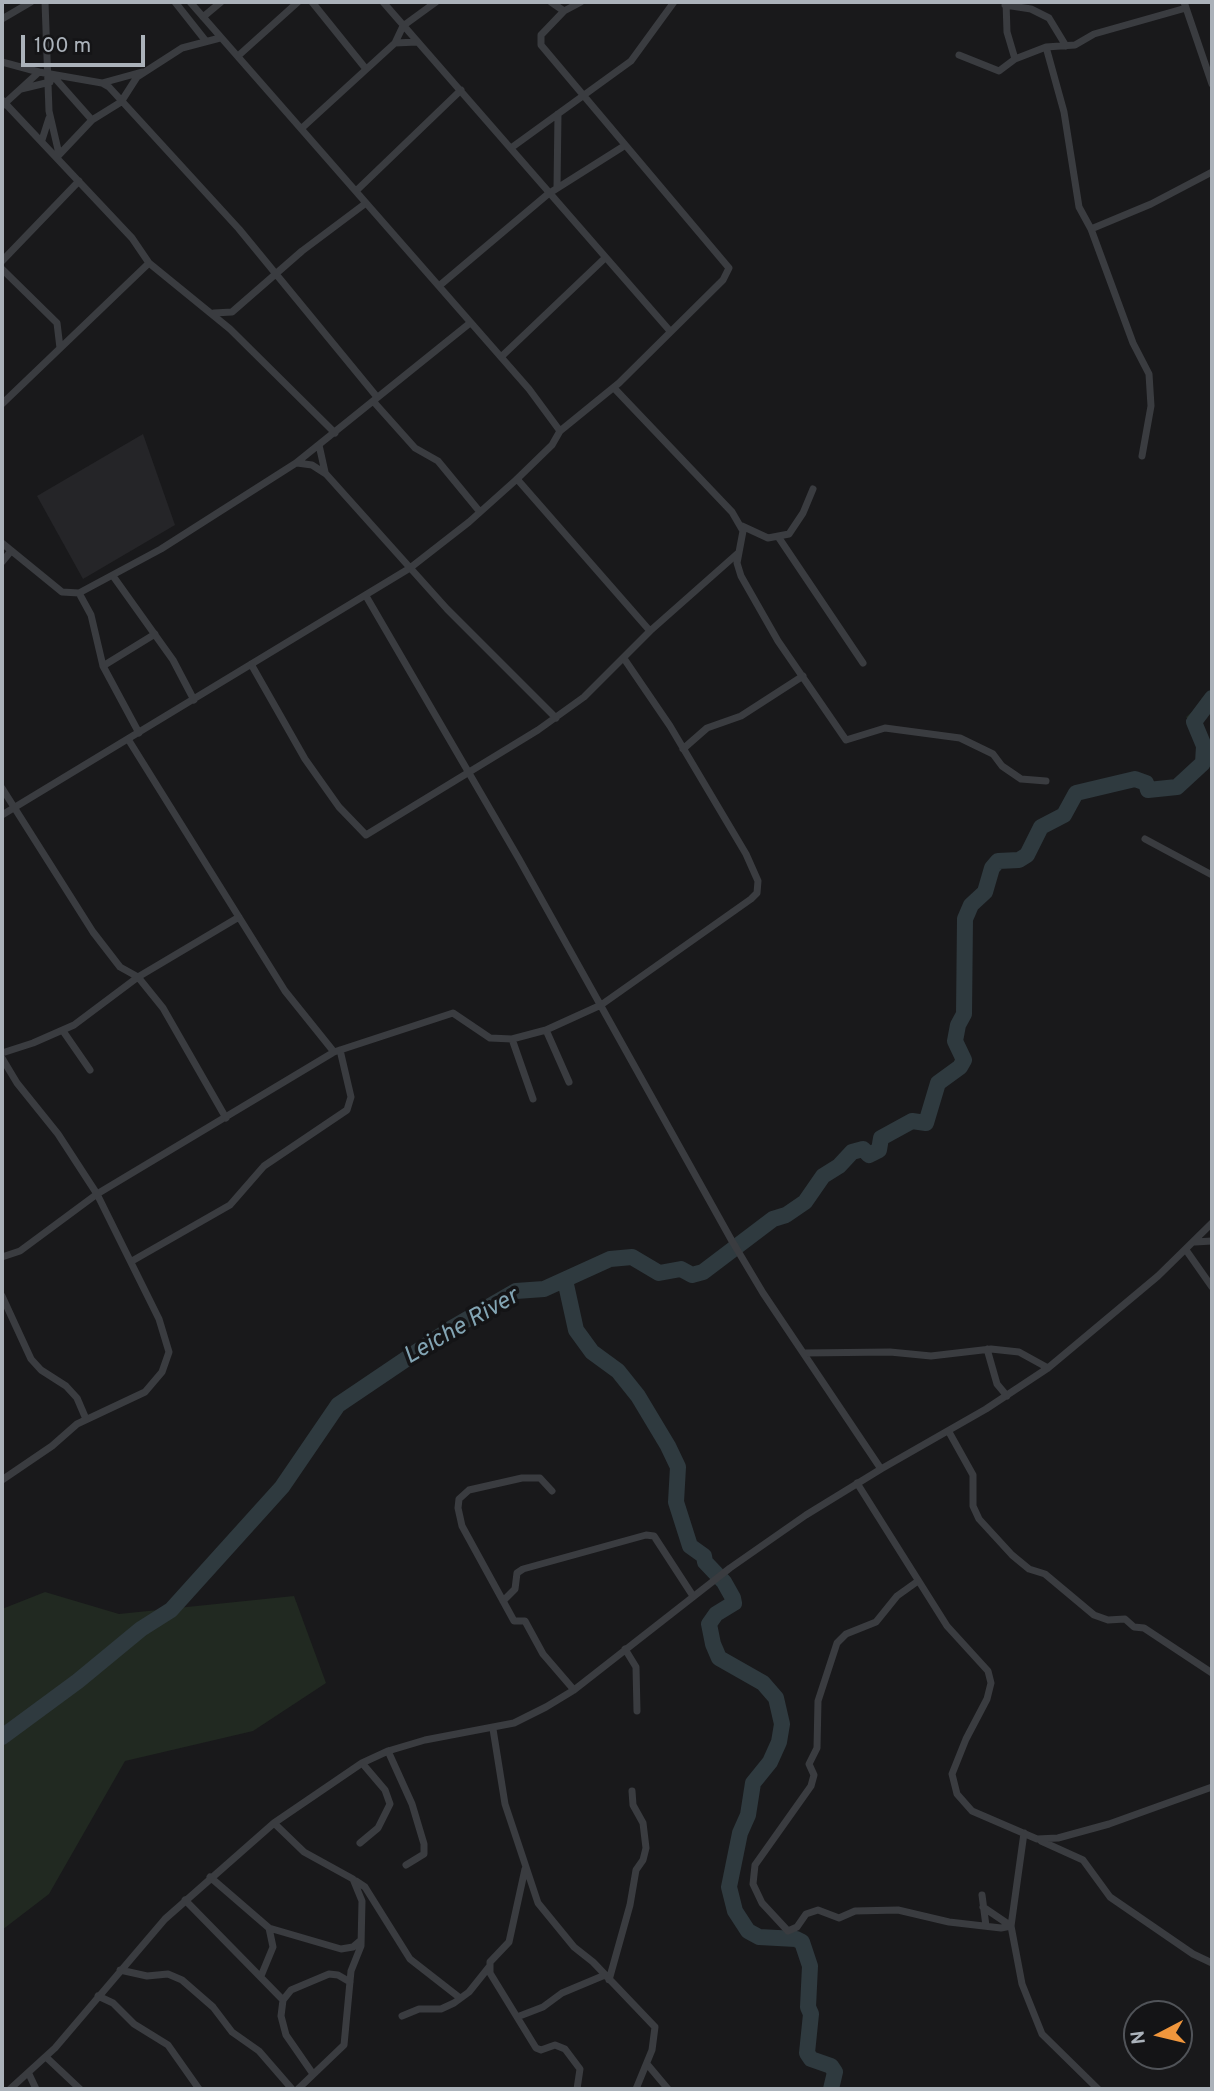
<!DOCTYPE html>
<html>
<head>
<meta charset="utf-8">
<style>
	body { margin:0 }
	#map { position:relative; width:1214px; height:2091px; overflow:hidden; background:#19191b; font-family:Overpass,sans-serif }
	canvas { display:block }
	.frame { position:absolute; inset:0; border:4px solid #abb2ba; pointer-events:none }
	.north { position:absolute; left:1123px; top:2000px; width:70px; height:70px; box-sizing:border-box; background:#141416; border:2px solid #505358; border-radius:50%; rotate:263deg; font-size:19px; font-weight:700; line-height:28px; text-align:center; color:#abb2ba }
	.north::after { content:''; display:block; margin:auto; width:24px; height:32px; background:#f0963c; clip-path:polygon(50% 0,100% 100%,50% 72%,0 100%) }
	.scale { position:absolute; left:21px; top:35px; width:124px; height:32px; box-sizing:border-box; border:4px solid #abb2ba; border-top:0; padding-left:9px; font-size:21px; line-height:24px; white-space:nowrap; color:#abb2ba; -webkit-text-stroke:5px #141416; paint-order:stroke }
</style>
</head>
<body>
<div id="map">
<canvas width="1214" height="2091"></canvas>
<div class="frame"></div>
<div class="north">N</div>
<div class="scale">100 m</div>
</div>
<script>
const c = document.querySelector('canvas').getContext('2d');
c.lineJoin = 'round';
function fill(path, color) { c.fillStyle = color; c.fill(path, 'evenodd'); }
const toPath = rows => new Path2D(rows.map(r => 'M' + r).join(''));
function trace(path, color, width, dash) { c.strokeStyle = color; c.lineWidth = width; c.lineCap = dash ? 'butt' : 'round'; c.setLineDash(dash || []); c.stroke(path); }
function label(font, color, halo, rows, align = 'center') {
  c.font = font + ' Overpass,sans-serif'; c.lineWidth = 7; c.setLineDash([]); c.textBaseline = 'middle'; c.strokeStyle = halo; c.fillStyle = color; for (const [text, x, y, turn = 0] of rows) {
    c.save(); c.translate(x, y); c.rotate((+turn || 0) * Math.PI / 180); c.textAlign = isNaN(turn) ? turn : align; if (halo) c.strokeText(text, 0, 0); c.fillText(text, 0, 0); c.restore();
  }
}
fill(toPath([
	[143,434,175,525,83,579,37,496]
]), '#252528');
fill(toPath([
	[1207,694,1212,703,1207,716,1201,719,1206,737,1202,744,1196,728,1186,717,1195,709,1200,710,1201,699],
	[45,1592,119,1614,294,1596,326,1683,253,1731,125,1761,49,1894,2,1930,2,1609]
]), '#212921');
trace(toPath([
	[565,1280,576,1330,592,1352,618,1371,638,1396,668,1446,678,1467,676,1502,690,1546,704,1556,705,1562,724,1582,733,1598,734,1603,716,1614,709,1624,713,1644,719,1658,763,1683,776,1698,782,1724,779,1742,770,1762,753,1783,748,1815,740,1833,729,1887,735,1911,748,1931,759,1937,796,1939,802,1942,810,1966,808,2007,811,2014,807,2053,811,2059,831,2066,835,2072,831,2089],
	[2,1737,78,1681,141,1629,171,1610,282,1487,338,1405,452,1328,516,1291,544,1289,610,1259,632,1257,659,1273,681,1269,692,1275,703,1272,773,1219,786,1215,805,1202,823,1176,839,1166,852,1152,863,1149,869,1155,879,1150,881,1138,912,1121,926,1123,938,1083,960,1067,964,1060,955,1041,958,1025,964,1014,965,919,971,905,985,892,992,868,998,861,1019,860,1027,855,1041,827,1064,815,1076,793,1135,779,1146,783,1148,790,1177,787,1203,763,1204,746,1194,722,1212,698]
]), '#2f3a3f', 16);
trace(toPath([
	[45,2,49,111,59,154],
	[175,2,205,40],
	[312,2,366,69],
	[383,2,670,331],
	[551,2,564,11,581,2],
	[1006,2,1007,32,1015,59],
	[1184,2,1212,84],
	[1005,5,1031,9,1049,18,1066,46],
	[203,17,221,2],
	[2,19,31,2],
	[395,43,417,42],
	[1046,47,1064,112,1079,207,1091,229,1133,343,1149,374,1151,406,1142,456],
	[959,55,999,71,1015,59,1046,47,1075,45,1094,34,1186,8],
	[238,56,298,2],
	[2,62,39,72],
	[53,76,92,120],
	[102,83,142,72],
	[21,89,50,82],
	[2,100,132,238,149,263,230,329,335,433],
	[2,106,39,72,102,83,109,87,239,229,377,397],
	[302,128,395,43,403,26,436,2],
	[42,140,49,118],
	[511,148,631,61,674,2],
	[57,157,92,120,121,102,137,77,182,48,220,38],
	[557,188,558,114],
	[356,191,461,90],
	[1091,229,1151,204,1212,172],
	[2,261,79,181],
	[2,269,57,323,60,348],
	[439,286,548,194,624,146],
	[214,313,232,312,302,251,366,203],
	[501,357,605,258],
	[614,388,732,512,743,531,737,563,741,576,778,641,846,740,885,728,960,738,993,754,1002,766,1021,779,1046,781],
	[373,401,415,448,438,461,480,512],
	[2,404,149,263],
	[560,431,619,383,723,280,729,268,541,45,541,35,564,11],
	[319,445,325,472],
	[297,463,312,465,326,474,447,609,556,718],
	[517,479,650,631],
	[742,526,768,538,789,534,803,513,813,489],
	[779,538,863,663],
	[2,543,62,592,79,593,161,549,296,463,470,323],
	[2,562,11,551],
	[113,576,173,660,194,700],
	[79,593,91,615,103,666,139,733],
	[366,596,519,859,732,1241,763,1293,881,1469],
	[251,664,305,759,339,807,366,835,538,730,584,697,650,631,737,554],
	[103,666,155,634],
	[128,739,285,991,334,1052],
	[683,749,707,728,741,716,803,676],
	[2,788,93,932,120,967,138,977,163,1008,226,1118],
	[2,815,410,568,469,522,517,479,552,445,560,431,529,389,190,2],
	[1145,839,1212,875],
	[546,1030,569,1082],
	[63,1031,90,1070],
	[512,1039,533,1099],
	[2,1053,33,1043,74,1025,138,977,239,917],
	[2,1058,17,1083,58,1134,97,1194,159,1319,169,1352,162,1372,145,1392,77,1424,52,1446,2,1480],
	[1195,1242,1212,1241],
	[1186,1250,1212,1287],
	[2,1257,20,1251,97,1194,334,1052,453,1013,490,1038,512,1039,546,1030,601,1005,751,899,757,893,758,881,746,854,670,726,625,660],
	[132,1261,230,1205,264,1166,347,1110,351,1097,340,1050],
	[2,1296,31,1359,41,1370,66,1386,77,1398,86,1419],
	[987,1349,997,1384,1007,1396],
	[804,1353,890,1352,931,1356,991,1349,1019,1352,1048,1368],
	[949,1432,973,1475,973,1506,979,1519,1012,1555,1029,1569,1045,1574,1094,1615,1108,1620,1125,1619,1134,1627,1144,1628,1212,1673],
	[857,1483,947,1626,988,1671,991,1683,987,1699,966,1739,952,1774,957,1794,972,1811,1037,1839,1058,1838,1109,1824,1212,1787],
	[552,1491,540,1478,522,1478,469,1490,459,1499,458,1508,462,1526,514,1621,525,1621,543,1654,574,1690],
	[918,1581,897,1596,876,1622,846,1634,837,1643,818,1701,817,1748,809,1764,814,1775,811,1786,755,1865,753,1884,762,1903,788,1931,797,1927,806,1914,818,1910,839,1918,855,1911,898,1910,949,1922,1001,1928,1011,1926],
	[503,1601,515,1589,517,1573,523,1569,646,1535,654,1536,693,1596],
	[625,1649,636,1667,637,1711],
	[493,1729,505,1804,538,1903,574,1947,593,1962,655,2027,652,2050,636,2089],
	[388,1751,412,1804,424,1844,424,1854,406,1865],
	[274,1823,304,1852,353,1879,362,1901,361,1946,351,1971,344,2045,298,2089],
	[1024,1833,1011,1926,1022,1984,1042,2034,1098,2089],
	[1041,1841,1083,1860,1110,1897,1193,1954,1212,1963],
	[360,1843,378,1828,390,1804,385,1790,362,1763],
	[525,1869,509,1942,490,1962,490,1973,536,2048,541,2050,555,2045,565,2049,580,2069,577,2089],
	[210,1877,269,1928,341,1949,353,1947,360,1941],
	[356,1881,365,1887,410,1959,460,1998],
	[982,1895,986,1926],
	[185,1900,283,2000],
	[983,1907,1011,1926],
	[120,1970,147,1976,168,1974,182,1980,213,2007,232,2032,259,2051,292,2089],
	[261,1976,273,1947,269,1928],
	[609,1980,630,1905,636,1870,643,1860,646,1848,643,1823,633,1805,632,1791],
	[98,1996,113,2003,134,2024,168,2045,199,2089],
	[402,2016,419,2009,441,2009,454,2003,469,1992,489,1967],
	[517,2017,543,2007,562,1993,605,1975],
	[46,2057,80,2089],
	[647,2064,668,2089],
	[29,2074,36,2089],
	[313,2074,286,2035,281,2016,283,2000,291,1990,329,1974,338,1975,350,1982],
	[10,2089,55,2048,165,1919,274,1823,362,1763,388,1751,425,1740,514,1723,546,1707,574,1690,730,1568,806,1515,881,1469,986,1409,1048,1368,1158,1276,1212,1223]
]), '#3a3c40', 7);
label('italic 24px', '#83a5b4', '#141416', [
	["Leiche River",462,1328,-30]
]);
</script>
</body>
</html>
